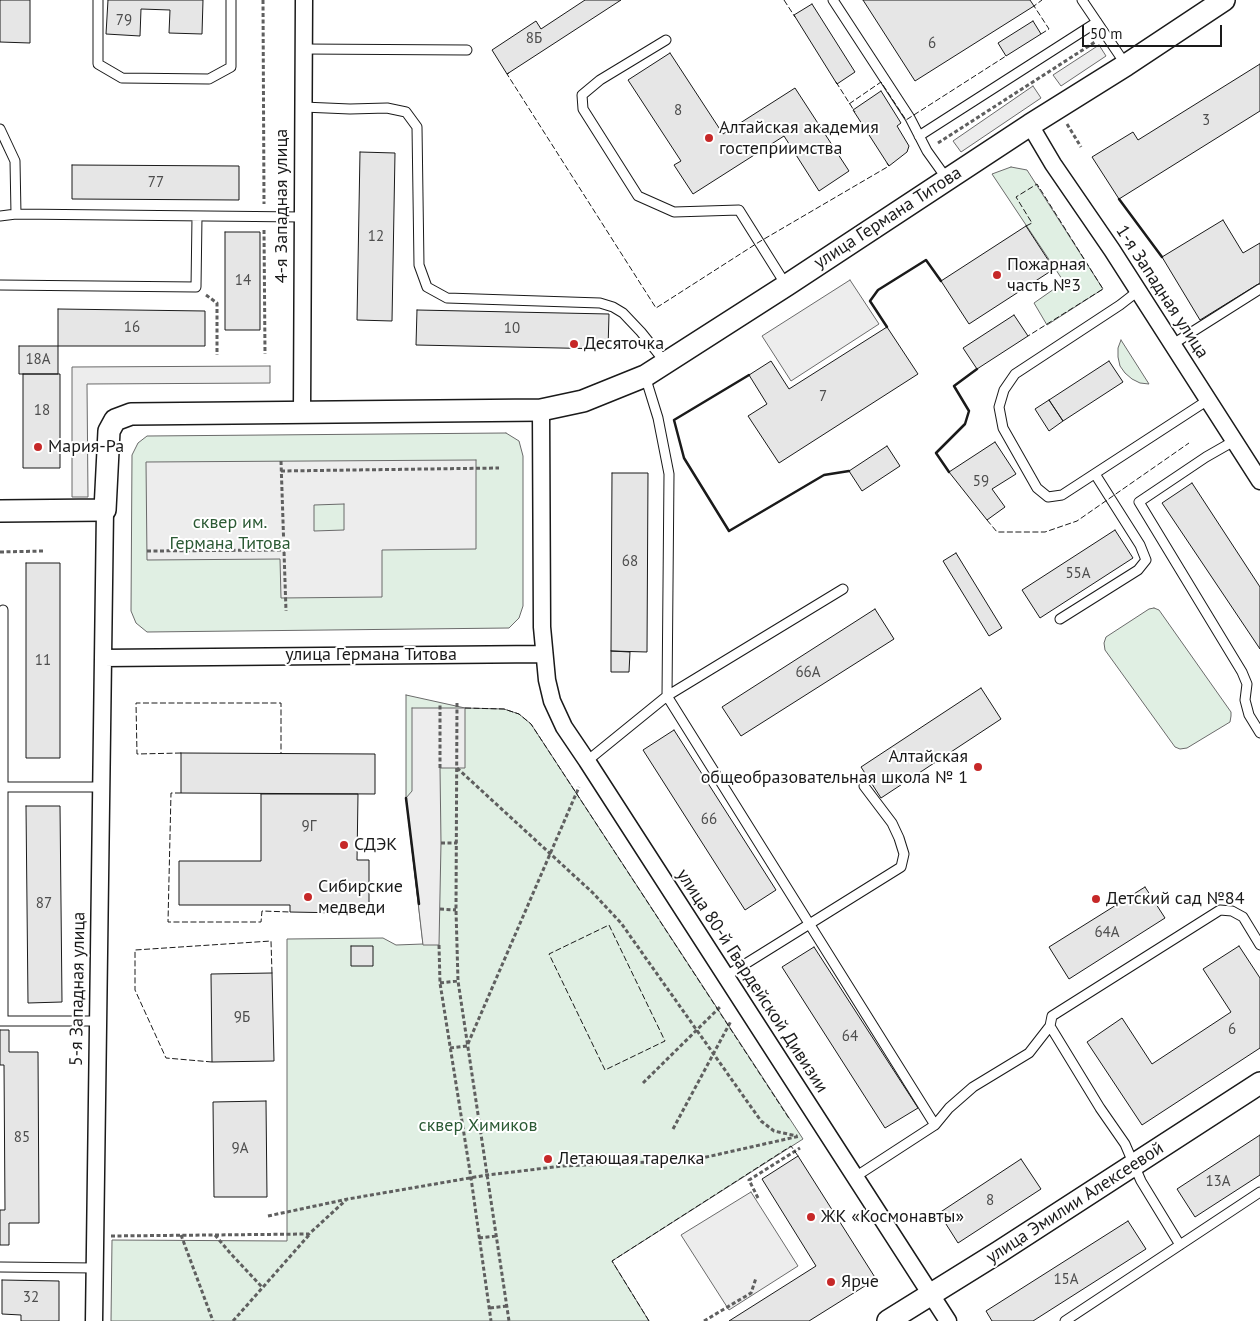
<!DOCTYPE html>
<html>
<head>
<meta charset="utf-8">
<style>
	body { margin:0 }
	#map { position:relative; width:1260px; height:1321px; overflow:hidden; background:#fff; font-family:"PT Sans",sans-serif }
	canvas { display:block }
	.scale { position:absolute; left:1082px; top:25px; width:140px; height:22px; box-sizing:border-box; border:2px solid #1a1a1a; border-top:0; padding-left:6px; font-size:15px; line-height:18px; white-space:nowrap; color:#1a1a1a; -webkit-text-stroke:4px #fff; paint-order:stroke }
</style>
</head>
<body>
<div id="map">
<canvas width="1260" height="1321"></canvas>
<div class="scale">50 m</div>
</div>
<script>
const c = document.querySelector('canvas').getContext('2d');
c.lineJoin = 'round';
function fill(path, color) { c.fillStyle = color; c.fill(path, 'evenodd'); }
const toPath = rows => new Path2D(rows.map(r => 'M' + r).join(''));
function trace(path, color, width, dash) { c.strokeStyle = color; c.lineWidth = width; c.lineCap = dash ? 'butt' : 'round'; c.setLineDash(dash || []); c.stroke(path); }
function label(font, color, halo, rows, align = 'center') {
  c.font = font + ' "PT Sans",sans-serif'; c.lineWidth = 4; c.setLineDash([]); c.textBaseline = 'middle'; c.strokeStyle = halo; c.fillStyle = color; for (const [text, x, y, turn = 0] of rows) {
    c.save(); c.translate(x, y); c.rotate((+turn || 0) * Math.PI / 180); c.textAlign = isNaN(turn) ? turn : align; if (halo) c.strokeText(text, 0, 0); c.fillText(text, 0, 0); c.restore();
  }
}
const green = toPath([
	[1011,167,1027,170,1103,289,1047,325,1034,303,1064,282,992,174,1011,167],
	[1121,340,1149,384,1140,383,1132,379,1125,373,1120,366,1118,357,1118,348,1121,340],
	[506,433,519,441,523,456,523,606,519,618,509,628,147,632,136,623,131,611,132,455,138,443,147,436,506,433],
	[1154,608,1159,610,1231,712,1231,716,1230,722,1187,748,1180,749,1175,747,1105,650,1104,643,1106,637,1149,609,1154,608],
	[406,695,465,708,504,709,519,714,531,724,803,1139,612,1261,649,1321,111,1321,112,1240,287,1241,287,939,383,938,396,945,423,944,406,798,406,695]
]);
fill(green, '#e0efe3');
trace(green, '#6a6a6a', 1);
const parking = toPath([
	[1099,45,1106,56,1061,86,1053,75,1099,45],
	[1033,86,1041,98,961,152,953,141,1033,86],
	[850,280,879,324,791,381,762,336,850,280],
	[270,366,270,383,87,384,88,497,72,497,72,367,270,366],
	[476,460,476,549,382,550,382,597,281,598,280,559,147,560,146,462,476,460],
	[344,504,344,530,314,531,314,505,344,504],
	[412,708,465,708,465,768,440,768,441,843,439,945,423,945,406,798,412,791,412,708],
	[751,1192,798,1266,729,1310,681,1235,751,1192]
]);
fill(parking, '#ededed');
trace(parking, '#6a6a6a', 1);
const building = toPath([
	[0,0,30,0,30,43,0,42,0,0],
	[108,0,203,0,202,34,169,33,170,10,141,9,140,36,106,34,108,0],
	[585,0,621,0,507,74,492,50,536,21,541,29,585,0],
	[863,0,1030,0,1034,6,915,81,863,0],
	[812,4,855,72,837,84,794,15,812,4],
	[1033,21,1041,34,1006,56,998,43,1033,21],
	[670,53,723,134,795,88,849,171,819,191,784,136,693,194,674,165,681,161,628,80,670,53],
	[1260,64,1260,111,1119,199,1092,157,1133,132,1138,140,1260,64],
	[881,91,901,123,897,126,909,146,907,152,889,166,853,110,881,91],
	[360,152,395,153,392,321,357,320,360,152],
	[72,165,239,166,239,200,72,199,72,165],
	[1223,220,1243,253,1260,243,1260,283,1200,320,1162,257,1223,220],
	[1026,226,1054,269,969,324,941,281,1026,226],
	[225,232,260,232,260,330,225,330,225,232],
	[58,309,205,311,205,346,58,346,58,309],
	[417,310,609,314,608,349,416,345,417,310],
	[1014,315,1028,336,977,369,963,348,1014,315],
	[887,327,918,374,779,463,748,416,767,404,749,375,771,361,789,389,887,327],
	[19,346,58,346,58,374,19,374,19,346],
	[1109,361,1123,382,1063,421,1049,400,1109,361],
	[23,374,60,374,60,468,23,468,23,374],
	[1049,400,1063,421,1049,431,1035,409,1049,400],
	[995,442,1016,474,992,489,1005,507,987,520,949,472,995,442],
	[887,446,900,466,862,491,849,471,887,446],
	[612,473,648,473,647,652,611,651,612,473],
	[1192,483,1260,587,1260,649,1162,503,1192,483],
	[1115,530,1133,558,1040,618,1022,590,1115,530],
	[956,553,1002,628,989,636,943,561,956,553],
	[26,563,60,563,60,758,26,758,26,563],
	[875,609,894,639,741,736,722,707,875,609],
	[611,651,630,652,629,672,611,672,611,651],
	[981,688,1001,719,881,798,861,767,981,688],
	[674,730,776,890,745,910,643,750,674,730],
	[181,753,375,754,375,794,181,793,181,753],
	[261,794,358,794,357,860,369,860,369,906,344,905,344,913,290,912,290,905,179,905,179,861,261,861,261,794],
	[26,806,60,806,62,1002,28,1003,26,806],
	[1145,887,1165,918,1069,979,1049,947,1145,887],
	[351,946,373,946,373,966,351,966,351,946],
	[1239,946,1260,978,1260,1048,1142,1125,1087,1042,1122,1018,1152,1064,1231,1012,1203,969,1239,946],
	[814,947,918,1108,885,1128,782,967,814,947],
	[272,973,274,1061,212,1062,211,974,272,973],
	[0,1030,9,1030,9,1052,38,1052,39,1223,9,1223,9,1245,0,1245,0,1210,5,1210,4,1065,0,1065,0,1030],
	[266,1101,267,1197,214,1197,213,1102,266,1101],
	[1260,1135,1260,1175,1195,1217,1177,1189,1260,1135],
	[798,1156,876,1279,809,1321,729,1321,816,1266,762,1179,798,1156],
	[1021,1159,1041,1189,958,1243,939,1213,1021,1159],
	[1128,1221,1146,1249,1033,1321,992,1321,986,1311,1128,1221],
	[2,1280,59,1281,59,1321,21,1321,21,1315,2,1314,2,1280]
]);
fill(building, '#e6e6e6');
trace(building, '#1a1a1a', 1);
const service = toPath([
	[98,0,98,64,122,78,209,79,231,67,231,0],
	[833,0,910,118,927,151,947,179],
	[1082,0,1126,65],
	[666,40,600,80,582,95,583,109,638,196,674,212,739,210,786,285],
	[303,49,467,50],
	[303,107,350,109,387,108,406,112,417,127,419,265,427,287,447,298,600,303,613,307,623,313,641,332,665,362],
	[0,129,15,161,16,214],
	[919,136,1097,22],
	[0,216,16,214,302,217],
	[0,285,196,287,197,217],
	[1138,291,1120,305,1015,374,1004,390,999,407,1003,428,1037,488,1048,497,1062,495,1208,400],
	[1173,344,1260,289],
	[1234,441,1206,457,1139,502,1242,672,1247,684,1245,700,1249,715,1260,733],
	[843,589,667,696,935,1125],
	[3,610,3,1021],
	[1060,619,1138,570,1146,560,1140,545,1095,474],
	[587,761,667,696,669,474,658,418,645,376],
	[3,787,101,787],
	[726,976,901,867,904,854,899,838,892,823,864,786],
	[0,1021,98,1021],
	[1050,1026,1100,1108,1125,1144,1141,1181,1180,1245],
	[855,1177,935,1125,949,1108,973,1087,1029,1053,1050,1026,1052,1016,1220,910,1232,911,1243,917,1260,945],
	[0,1267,95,1268],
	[1065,1321,1260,1192]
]);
const minor = toPath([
	[1030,125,1053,164,1112,250,1260,481],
	[541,410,542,627,547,680,552,701,564,727,587,761,948,1321],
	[302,412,304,0],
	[103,658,544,654],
	[94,1321,105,510]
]);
const tertiary = toPath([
	[0,511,105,510,109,431,115,420,131,414,541,410,583,401,645,376,787,285,1030,125,1126,65,1224,0],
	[888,1321,999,1252,1260,1083]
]);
trace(service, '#1a1a1a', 11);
trace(minor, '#1a1a1a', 19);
trace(tertiary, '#1a1a1a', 24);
trace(toPath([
	[263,0,264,204],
	[1067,124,1081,147],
	[938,143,1095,42],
	[264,230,265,354],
	[206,295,217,303,217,355],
	[281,461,286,611],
	[281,471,499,468],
	[147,551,285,550],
	[0,552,44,551],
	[457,703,456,910,458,981,509,1321],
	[440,768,440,703],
	[457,768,593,893,621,923,761,1121,774,1131,797,1136],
	[441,843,457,843],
	[440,909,456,910],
	[439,945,440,983,471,1178,491,1321],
	[440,983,458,981],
	[450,1048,467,1046,579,787],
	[643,1083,721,1006],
	[673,1129,731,1021],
	[758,1198,749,1180,800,1148],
	[268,1216,348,1199,487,1175,563,1166,693,1160,800,1136],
	[181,1235,213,1321],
	[215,1235,231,1254,262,1287],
	[111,1236,309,1234,346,1200],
	[479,1238,497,1236],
	[490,1308,507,1306],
	[233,1321,309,1235],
	[704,1321,751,1293,756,1278]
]), '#5f5f5f', 3, [4, 2.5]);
trace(service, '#fff', 9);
trace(minor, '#fff', 16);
trace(tertiary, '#fff', 21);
trace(toPath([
	[784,0,795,17],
	[1041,34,1049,29,1034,6,1042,0],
	[509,73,507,74,656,308,759,242,889,166,887,163],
	[836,82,855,112],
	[849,104,881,82,906,120,1006,56],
	[1026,226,1032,223,1016,197,1037,184,1103,289,1028,336],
	[987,520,997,532,1045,532,1077,521,1189,443],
	[465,708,504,709,519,714,531,724,790,1120],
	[181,753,137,754,136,703,281,703,281,754],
	[181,793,171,793,168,922,261,922,262,911,290,912],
	[609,925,665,1041,605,1070,549,954,609,925],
	[212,1062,166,1058,135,990,135,950,271,941,272,973],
	[649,1321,612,1261,791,1146,798,1156]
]), '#1a1a1a', 1, [6, 2.5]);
trace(toPath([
	[1119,199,1162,257],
	[887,327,870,301,878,290,926,260,941,281],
	[749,375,674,420,684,458,729,531,824,475,849,471],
	[949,472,936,453,965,424,969,411,954,386,977,369],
	[406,798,419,904]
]), '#1a1a1a', 2.5);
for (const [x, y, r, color] of [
	[709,138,5,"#c62828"],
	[997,275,5,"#c62828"],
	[574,344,5,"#c62828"],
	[38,447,5,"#c62828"],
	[978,767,5,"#c62828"],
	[344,845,5,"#c62828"],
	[308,897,5,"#c62828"],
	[1096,899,5,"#c62828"],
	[548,1159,5,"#c62828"],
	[811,1217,5,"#c62828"],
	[831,1282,5,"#c62828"]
]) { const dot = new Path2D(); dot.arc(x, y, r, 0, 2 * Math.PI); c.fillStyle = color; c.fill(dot); trace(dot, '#fff', 2); }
label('15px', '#4d4d4d', null, [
	["79",124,21],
	["8Б",534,39],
	["6",932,44],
	["8",678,111],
	["3",1206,121],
	["77",156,183],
	["12",376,237],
	["14",243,281],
	["16",132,328],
	["10",512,329],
	["18А",38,360],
	["7",823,397],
	["18",42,411],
	["59",981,482],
	["68",630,562],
	["55А",1078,574],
	["11",43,661],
	["66А",808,673],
	["66",709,820],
	["9Г",309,827],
	["87",44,904],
	["64А",1107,933],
	["9Б",242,1018],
	["6",1232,1030],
	["64",850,1037],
	["85",22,1138],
	["9А",240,1149],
	["13А",1218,1182],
	["8",990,1201],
	["15А",1066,1280],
	["32",31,1298]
]);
label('18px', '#1a1a1a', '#fff', [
	["Алтайская академия",719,128],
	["гостеприимства",719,149],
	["Пожарная",1007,265],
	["часть №3",1007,286],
	["Десяточка",584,344],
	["Мария-Ра",48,447],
	["Алтайская",968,757,"right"],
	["общеобразовательная школа № 1",968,778,"right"],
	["СДЭК",354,845],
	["Сибирские",318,887],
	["медведи",318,908],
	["Детский сад №84",1106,899],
	["Летающая тарелка",558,1159],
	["ЖК «Космонавты»",821,1217],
	["Ярче",841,1282]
], 'left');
label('18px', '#1a1a1a', '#fff', [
	["4-я Западная улица",282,206,-90],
	["улица Германа Титова",888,218,-33],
	["1-я Западная улица",1162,292,57],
	["улица Германа Титова",371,655],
	["улица 80-й Гвардейской Дивизии",752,981,57],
	["5-я Западная улица",78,989,-89],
	["улица Эмилии Алексеевой",1075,1203,-33]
]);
label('18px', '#2b5a34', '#fff', [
	["сквер им.",230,523],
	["Германа Титова",230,544],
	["сквер Химиков",478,1126]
]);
</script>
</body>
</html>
